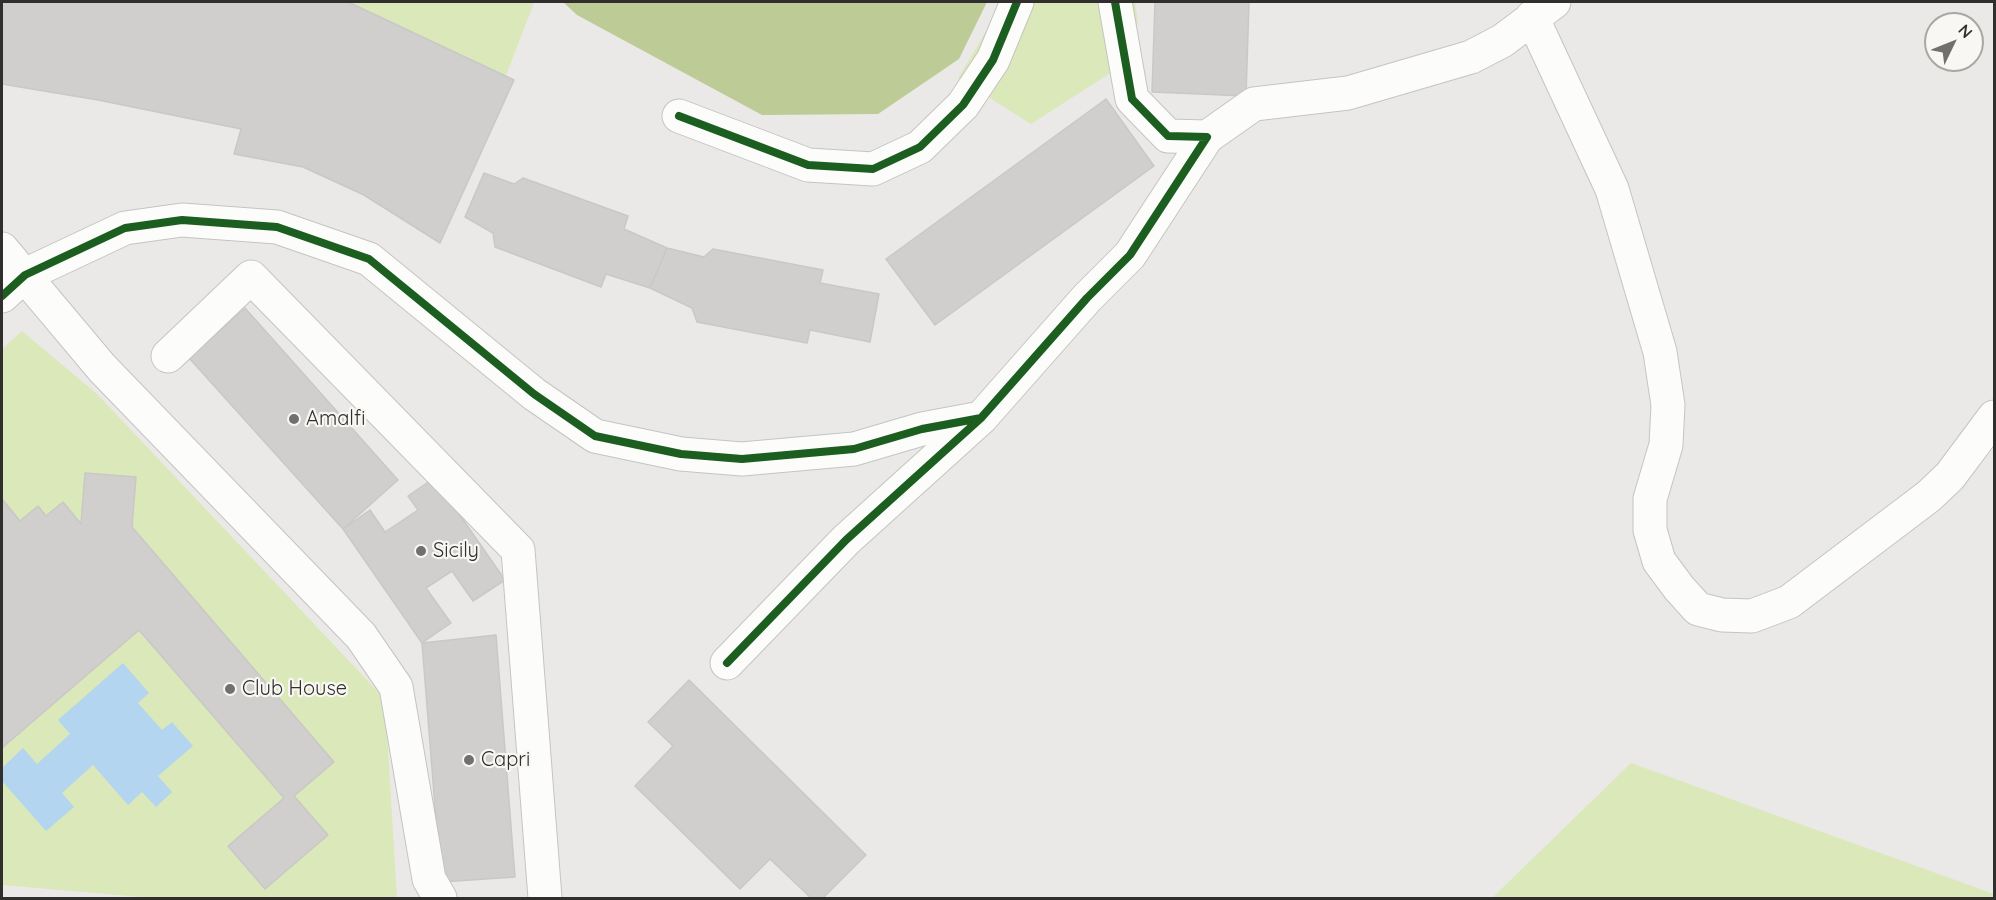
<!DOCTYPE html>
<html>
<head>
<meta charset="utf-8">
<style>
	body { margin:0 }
	#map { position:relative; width:1996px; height:900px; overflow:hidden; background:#ebe9e7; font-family:Quicksand,sans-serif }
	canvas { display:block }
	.frame { position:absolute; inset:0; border:3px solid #302f2e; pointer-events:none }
	.north { position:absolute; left:1924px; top:12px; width:60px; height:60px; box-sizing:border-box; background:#f9f7f3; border:2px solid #a9a7a4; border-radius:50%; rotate:47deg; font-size:16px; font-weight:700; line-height:24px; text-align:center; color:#302f2e }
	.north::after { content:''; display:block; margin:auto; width:21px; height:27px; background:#71706f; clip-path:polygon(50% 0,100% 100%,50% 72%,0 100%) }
</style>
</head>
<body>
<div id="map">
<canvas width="1996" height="900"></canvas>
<div class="frame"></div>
<div class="north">N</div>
</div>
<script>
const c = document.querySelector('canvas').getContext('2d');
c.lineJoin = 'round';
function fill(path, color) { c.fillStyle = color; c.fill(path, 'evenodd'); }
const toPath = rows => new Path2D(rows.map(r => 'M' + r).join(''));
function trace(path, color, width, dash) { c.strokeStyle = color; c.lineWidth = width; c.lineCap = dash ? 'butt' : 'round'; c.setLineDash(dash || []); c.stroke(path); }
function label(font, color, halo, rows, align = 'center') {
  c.font = font + ' Quicksand,sans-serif'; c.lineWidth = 4.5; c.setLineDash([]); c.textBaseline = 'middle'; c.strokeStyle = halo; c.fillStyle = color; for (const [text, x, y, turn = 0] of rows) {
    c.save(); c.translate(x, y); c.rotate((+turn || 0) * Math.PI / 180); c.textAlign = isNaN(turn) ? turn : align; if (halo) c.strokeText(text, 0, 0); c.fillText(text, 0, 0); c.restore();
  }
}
fill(toPath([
	[260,2,533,2,534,3,501,88],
	[1004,2,1135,2,1138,22,1126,63,1031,124,958,78],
	[22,331,97,394,385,699,397,898,152,898,2,885,2,349],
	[1631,763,1994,894,1994,898,1492,898]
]), '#dae8ba');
fill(toPath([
	[563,2,987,2,959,59,878,114,762,115,577,15]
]), '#bdcb96');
fill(toPath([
	[123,663,149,693,138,703,162,730,172,722,193,746,158,776,172,792,156,807,142,792,128,805,93,765,62,793,74,807,46,831,2,781,2,768,23,748,37,764,70,734,58,720]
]), '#b3d5ef');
const building = toPath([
	[2,2,348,2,514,80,440,243,364,195,303,167,234,154,241,129,98,100,2,84,2,2],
	[1155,2,1249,2,1246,96,1152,92,1155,2],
	[1106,99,1154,166,935,325,886,259,1106,99],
	[484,173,514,184,523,178,628,216,624,229,667,248,650,288,606,274,601,287,495,247,493,233,465,217,484,173],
	[667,248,704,257,713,249,823,270,820,283,879,294,870,342,810,330,807,343,697,322,692,308,650,288,667,248],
	[245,308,398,480,343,529,189,358,245,308],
	[85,473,136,477,132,527,334,762,294,796,328,835,265,889,228,846,284,798,139,630,2,748,2,499,20,521,38,506,46,516,63,502,81,524,85,473],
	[434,478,505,580,473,601,452,571,426,588,451,623,422,643,343,529,370,510,385,532,418,510,408,496,434,478],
	[496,635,515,877,441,882,422,643,496,635],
	[689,680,866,855,823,898,811,898,770,859,740,889,635,786,673,746,648,722,689,680]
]);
fill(building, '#d1cfce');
trace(building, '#c9c8c7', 1.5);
const minor = toPath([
	[1532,17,1612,189,1660,352,1668,405,1666,445,1650,499,1650,530,1659,561,1679,588,1698,609,1722,615,1752,616,1789,602,1929,496,1950,476,1994,417],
	[679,116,808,165,873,169,920,147,963,105,993,60,1017,2],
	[1207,137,1254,104,1348,93,1471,57,1502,41,1554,2],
	[2,249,102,368,361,636,396,687,429,879,440,898],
	[2,296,25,275,125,228,182,220,277,227,369,259,534,394,595,436,681,454,742,459,854,449,922,429,981,418],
	[168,356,251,277,518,550,545,898],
	[727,663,846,540,981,418,1087,298,1130,255,1207,137,1168,136,1132,99,1115,2]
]);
trace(minor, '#c5c4c3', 35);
trace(minor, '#fcfcfb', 33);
trace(toPath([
	[679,116,808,165,873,169,920,147,963,105,993,60,1017,2],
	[2,296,25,275,125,228,182,220,277,227,369,259,534,394,595,436,681,454,742,459,854,449,922,429,981,418],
	[727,663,846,540,981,418,1087,298,1130,255,1207,137,1168,136,1132,99,1115,2]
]), '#1b5e20', 8);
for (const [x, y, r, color] of [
	[294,419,6,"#71706f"],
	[421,551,6,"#71706f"],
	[230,689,6,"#71706f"],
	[469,760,6,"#71706f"]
]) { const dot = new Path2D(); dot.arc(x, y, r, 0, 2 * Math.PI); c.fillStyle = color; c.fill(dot); trace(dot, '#f9f7f3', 2); }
label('20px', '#302f2e', '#f9f7f3', [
	["Amalfi",306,419],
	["Sicily",433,551],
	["Club House",242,689],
	["Capri",481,760]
], 'left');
</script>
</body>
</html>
